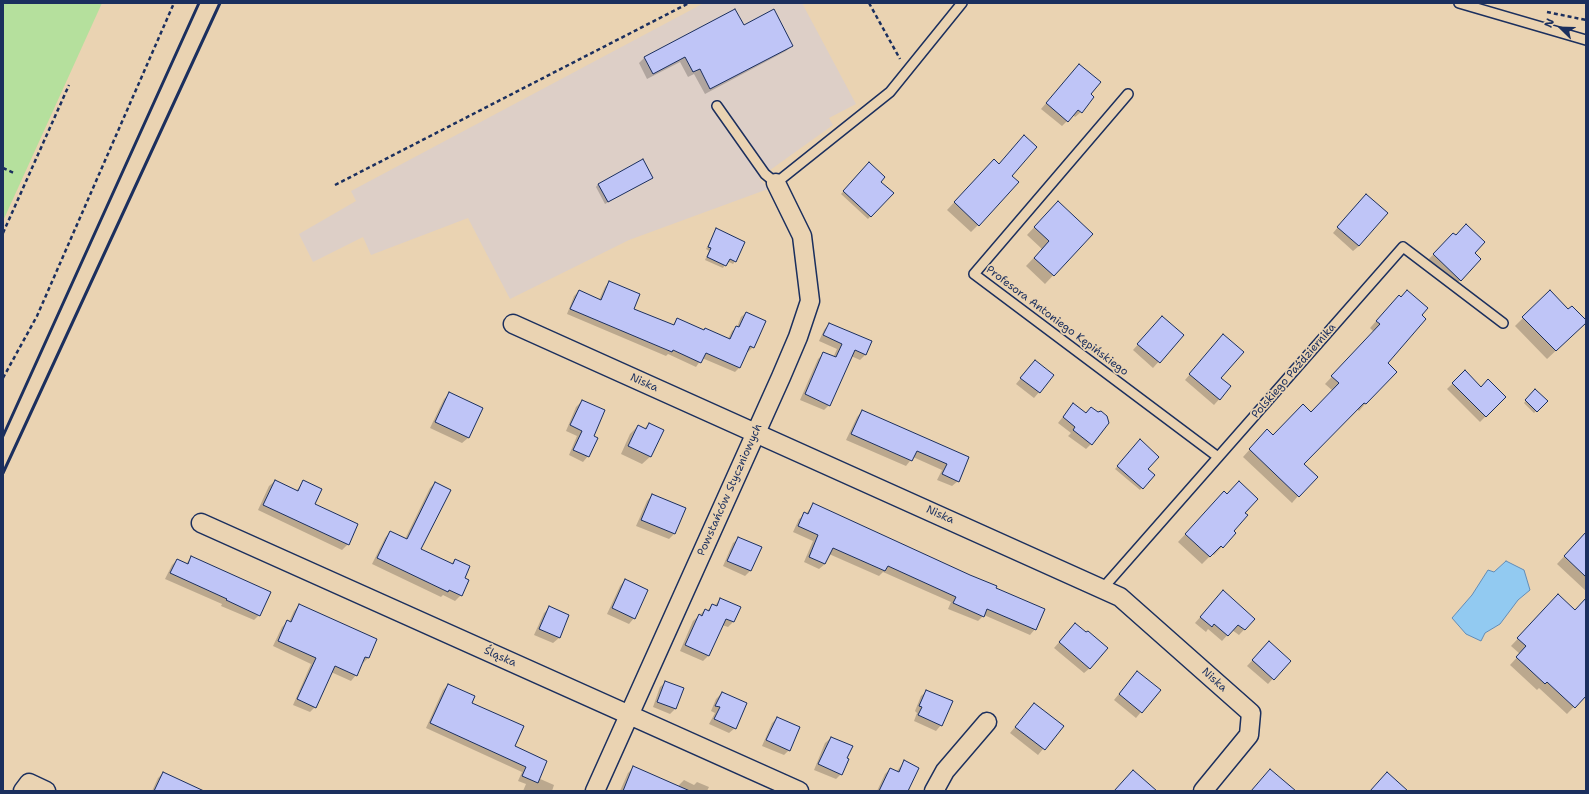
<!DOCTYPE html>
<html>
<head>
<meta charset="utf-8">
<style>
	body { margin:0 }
	#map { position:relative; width:1589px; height:794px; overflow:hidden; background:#ead3b2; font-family:"Shantell Sans",sans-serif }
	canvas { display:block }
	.frame { position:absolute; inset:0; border:4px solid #1b2f5e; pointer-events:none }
	.north { position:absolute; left:1541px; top:8px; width:40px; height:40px; -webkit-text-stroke:3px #ead3b2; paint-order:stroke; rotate:293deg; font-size:11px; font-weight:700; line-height:16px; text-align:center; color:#1b2f5e }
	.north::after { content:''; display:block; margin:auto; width:14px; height:18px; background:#1b2f5e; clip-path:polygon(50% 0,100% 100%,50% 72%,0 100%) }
</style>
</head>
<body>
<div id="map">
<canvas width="1589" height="794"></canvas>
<div class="frame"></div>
<div class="north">N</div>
</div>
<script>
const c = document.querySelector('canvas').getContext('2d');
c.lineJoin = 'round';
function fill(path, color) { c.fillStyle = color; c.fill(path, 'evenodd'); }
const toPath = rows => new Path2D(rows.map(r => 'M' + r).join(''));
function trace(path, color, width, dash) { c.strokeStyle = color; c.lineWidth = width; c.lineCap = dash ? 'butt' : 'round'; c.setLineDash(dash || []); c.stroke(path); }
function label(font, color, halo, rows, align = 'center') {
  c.font = font + ' "Shantell Sans",sans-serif'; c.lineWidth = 3.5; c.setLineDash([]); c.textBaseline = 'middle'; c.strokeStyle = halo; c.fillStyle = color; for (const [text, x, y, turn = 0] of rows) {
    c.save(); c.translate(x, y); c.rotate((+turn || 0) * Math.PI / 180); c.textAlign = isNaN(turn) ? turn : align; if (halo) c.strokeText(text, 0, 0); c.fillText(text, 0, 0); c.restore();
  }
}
fill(toPath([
	[704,3,802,3,856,104,829,118,833,125,759,178,768,189,629,240,510,299,468,218,371,255,363,237,313,262,299,234,356,201,351,191]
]), '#ddcfc7');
fill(toPath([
	[3,3,102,3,3,221]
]), '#b5e09d');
const water = toPath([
	[1506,561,1524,570,1530,590,1518,600,1500,624,1485,633,1481,641,1466,634,1452,618,1472,595,1488,570,1494,572,1506,561]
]);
fill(water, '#92caf1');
trace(water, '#628cb6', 1);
fill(toPath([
	[743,26,792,46,786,51,705,94,694,74,688,77,680,62,647,79,639,63,644,58],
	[1074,70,1090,94,1081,112,1075,117,1073,115,1062,126,1041,109],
	[869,164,879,182,892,194,868,219,841,194],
	[987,167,1011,176,978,225,971,232,947,210],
	[651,178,605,204,596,187,598,184],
	[1360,201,1359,246,1353,251,1333,233],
	[1050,210,1092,234,1045,284,1026,266,1042,249,1027,235],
	[716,229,735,261,733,264,727,261,723,268,705,260,709,251,706,249],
	[1453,234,1480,259,1455,286,1428,260],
	[609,282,633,309,672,326,677,319,703,331,728,339,732,331,737,327,741,317,746,313,753,347,748,352,747,352,739,368,735,372,702,358,696,367,668,354,666,356,567,314,574,296,579,291,599,300,605,287],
	[1392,303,1386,363,1365,404,1359,411,1357,409,1302,464,1298,496,1292,503,1243,457,1260,438,1273,436,1311,413,1333,391,1325,384,1374,332,1370,328],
	[1523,318,1578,330,1547,359,1515,326],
	[1157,323,1182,335,1153,368,1133,350],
	[829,324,866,354,860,360,851,356,829,405,824,410,800,400,818,359,824,353,833,358,837,349,819,341,824,330],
	[1218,341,1220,378,1230,387,1214,405,1185,380],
	[1035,361,1053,376,1034,398,1016,384],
	[1465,371,1481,388,1505,397,1480,422,1447,389],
	[1535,390,1546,401,1534,413,1524,403],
	[449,394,481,409,468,438,462,443,430,428,444,399],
	[582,401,588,456,583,462,569,455,577,436,566,431,576,407],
	[1073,404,1085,413,1091,408,1091,444,1086,449,1068,436,1071,433,1058,423],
	[862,411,968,458,958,481,952,486,937,480,942,470,913,457,906,466,846,440,857,417],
	[649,424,651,456,642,464,621,454,630,434,638,426,644,429],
	[1140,441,1147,469,1154,475,1140,490,1115,469],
	[275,481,296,491,304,481,314,504,357,525,348,544,342,550,258,510,269,486],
	[435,483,420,549,451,564,455,560,463,579,461,595,455,601,443,595,441,597,372,564,385,538,390,532,405,539,430,488],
	[652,495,685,509,674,534,669,539,636,526,647,501],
	[1227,495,1244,513,1232,531,1235,533,1214,555,1212,554,1202,564,1178,542,1216,501],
	[813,504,995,589,1035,629,1030,635,984,615,978,621,948,609,951,602,883,572,879,576,829,554,825,564,819,569,804,562,813,541,793,532,799,519,806,514],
	[1586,533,1586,591,1557,564],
	[739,538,760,547,750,571,745,576,723,566,733,543],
	[191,557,259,615,254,620,221,606,222,604,165,579,172,565,177,560,186,564],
	[625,580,634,618,629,624,607,614,620,586],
	[1218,597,1254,619,1239,635,1232,630,1222,641,1208,629,1206,632,1195,623],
	[721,599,740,607,733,622,728,627,722,625,709,655,703,661,680,651,693,621,705,610,707,611,712,605,714,606],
	[1586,600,1586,694,1567,714,1539,688,1537,690,1510,665,1520,654,1511,646,1551,603,1575,611],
	[299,605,368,658,363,663,362,662,356,675,351,681,331,672,315,707,310,712,293,705,311,664,273,646,282,627,287,622,289,622,294,611],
	[550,607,568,616,559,638,553,643,534,635,544,613],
	[1075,624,1090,668,1084,673,1054,648],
	[1264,648,1289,661,1268,684,1247,666],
	[1132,678,1141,712,1136,718,1114,700],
	[666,682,675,709,670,714,653,707,660,687],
	[448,685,470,703,514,747,538,778,554,785,552,791,523,791,526,784,518,781,522,772,426,728,443,690],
	[927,691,941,725,936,731,914,721,917,713,915,711,921,696],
	[722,693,735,728,729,733,709,724,715,713,711,711,716,699],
	[1034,704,1062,726,1038,755,1010,733],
	[777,718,789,750,784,755,762,746,772,723],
	[831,738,846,759,841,774,836,779,814,770,825,743],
	[904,762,907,791,877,791,885,774,890,769,896,772],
	[633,768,648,791,620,791,628,773],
	[163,773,202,791,152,791,158,778],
	[684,780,694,785,697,782,709,787,707,791,676,791,678,786]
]), '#0003');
const building = toPath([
	[735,9,744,25,774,9,793,46,710,89,700,69,693,72,685,57,653,74,644,57,735,9],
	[1079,64,1101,82,1091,94,1094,97,1082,113,1078,110,1068,122,1046,103,1079,64],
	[1024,135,1037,147,1012,176,1019,182,979,226,954,202,994,159,999,164,1024,135],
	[643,159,653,178,608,202,598,184,643,159],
	[869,162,885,177,881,182,894,193,871,217,843,191,869,162],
	[1366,194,1388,213,1359,246,1337,227,1366,194],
	[1058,201,1093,234,1054,276,1034,258,1049,241,1034,227,1058,201],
	[1466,224,1485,242,1475,253,1481,259,1461,281,1433,254,1453,233,1456,235,1466,224],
	[716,228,745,242,736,262,730,259,726,266,707,257,711,248,708,247,716,228],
	[609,281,640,294,634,309,674,325,677,318,704,330,705,328,730,339,736,326,739,327,746,312,766,321,754,348,750,346,740,368,706,353,701,363,673,350,672,352,570,309,579,290,601,300,609,281],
	[1407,290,1428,308,1422,315,1426,319,1388,363,1397,372,1366,404,1364,403,1304,464,1318,477,1299,497,1249,449,1267,429,1273,435,1303,404,1311,412,1339,383,1331,376,1380,324,1376,321,1399,295,1401,297,1407,290],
	[1550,290,1568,309,1572,306,1586,320,1586,323,1556,351,1522,317,1550,290],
	[1162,316,1184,335,1160,363,1137,344,1162,316],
	[829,323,872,341,866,355,855,350,830,406,805,394,823,352,836,357,842,344,823,335,829,323],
	[1223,334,1244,352,1221,378,1231,386,1220,400,1189,374,1223,334],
	[1035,360,1054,375,1040,393,1020,378,1035,360],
	[1465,370,1481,387,1488,379,1506,397,1486,417,1452,383,1465,370],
	[1535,389,1548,401,1537,412,1525,400,1535,389],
	[449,392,483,408,469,438,435,422,449,392],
	[582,400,605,410,594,436,598,438,589,457,573,450,582,431,570,425,582,400],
	[1073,403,1086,413,1091,407,1098,412,1101,411,1107,416,1109,423,1092,445,1073,430,1075,427,1063,417,1073,403],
	[862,410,969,457,959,482,942,474,947,464,917,451,912,461,851,434,862,410],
	[649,423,664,430,651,457,628,446,638,425,646,429,649,423],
	[1140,439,1159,457,1148,469,1155,475,1143,489,1117,466,1140,439],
	[275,480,298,491,303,480,322,489,315,504,358,524,349,545,263,505,275,480],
	[1239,481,1258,499,1245,513,1248,515,1234,531,1236,533,1223,548,1221,546,1210,557,1185,534,1224,491,1227,494,1239,481],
	[435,482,451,490,421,549,453,564,455,559,470,566,465,578,469,580,462,596,449,590,448,592,377,558,390,531,407,539,435,482],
	[652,494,686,508,675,534,641,520,652,494],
	[813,503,970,575,997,586,996,588,1045,609,1036,630,987,609,984,617,953,603,956,597,888,566,885,571,833,548,825,564,809,557,818,535,798,526,804,512,808,514,813,503],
	[1586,532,1586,577,1564,556,1586,532],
	[738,537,762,547,751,571,727,561,738,537],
	[191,556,271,592,260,616,226,600,227,599,170,573,177,559,188,564,191,556],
	[625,579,648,590,635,619,612,608,625,579],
	[1223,590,1255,619,1245,630,1238,625,1228,636,1214,624,1212,627,1200,617,1223,590],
	[1558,594,1575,610,1586,598,1586,696,1575,708,1547,682,1545,684,1516,657,1526,646,1517,638,1558,594],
	[720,598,741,607,734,622,726,619,709,656,685,645,699,614,702,616,705,609,709,611,712,604,717,606,720,598],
	[299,604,377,639,369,658,365,657,357,676,335,666,316,708,297,699,316,658,278,641,287,620,291,622,299,604],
	[549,606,569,615,560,638,539,629,549,606],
	[1075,623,1086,632,1088,631,1108,648,1090,669,1059,642,1075,623],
	[1269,641,1291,661,1274,680,1252,660,1269,641],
	[1137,671,1161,690,1142,713,1119,694,1137,671],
	[665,681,684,688,676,709,657,702,665,681],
	[448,684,475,696,472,703,524,726,515,746,547,761,538,783,522,776,526,767,430,723,448,684],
	[926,690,953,701,942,726,918,715,922,707,919,706,926,690],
	[722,692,747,703,736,729,714,719,720,707,715,706,722,692],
	[1034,703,1064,726,1045,750,1015,727,1034,703],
	[777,717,800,727,790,751,766,740,777,717],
	[831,737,853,746,847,758,849,759,842,775,818,764,831,737],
	[904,760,919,768,908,791,879,791,890,768,899,772,904,760],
	[633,766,690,791,623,791,633,766],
	[1270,769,1296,791,1251,791,1270,769],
	[1133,770,1157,791,1114,791,1133,770],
	[163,772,204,791,154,791,163,772],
	[1387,772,1408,791,1370,791,1387,772]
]);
fill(building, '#bfc5f7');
trace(building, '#1b2f5e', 1);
const service = toPath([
	[1459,3,1586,40],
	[1128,94,974,274,1218,457],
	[717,106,765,174,776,183,890,92,962,3],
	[1103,588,1403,247,1503,323]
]);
const minor = toPath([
	[513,324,1120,597,1251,713,1249,735,1203,791],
	[201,523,799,791],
	[23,791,29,783,46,791],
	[595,791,781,377,798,337,810,301,802,236,776,183],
	[934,791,945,771,987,722]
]);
trace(service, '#1b2f5e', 12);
trace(minor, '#1b2f5e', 21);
trace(toPath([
	[869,3,900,59],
	[1547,12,1586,20],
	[3,168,14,173],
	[335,185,689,3],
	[3,233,69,85],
	[3,378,37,316,174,3]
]), '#1b2f5e', 2.5, [4, 3]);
trace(service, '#ead3b2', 9);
trace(minor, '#ead3b2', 18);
trace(toPath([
	[3,436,199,3],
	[3,473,220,3]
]), '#1b2f5e', 3);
label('11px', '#1b2f5e', '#ead3b2', [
	["Profesora Antoniego Kępińskiego",1057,321,37],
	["Polskiego Października",1294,371,-49],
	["Niska",644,383,24],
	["Powstańców Styczniowych",730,490,-66],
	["Niska",940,515,24],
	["Śląska",500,657,24],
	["Niska",1214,680,42]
]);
</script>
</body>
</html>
